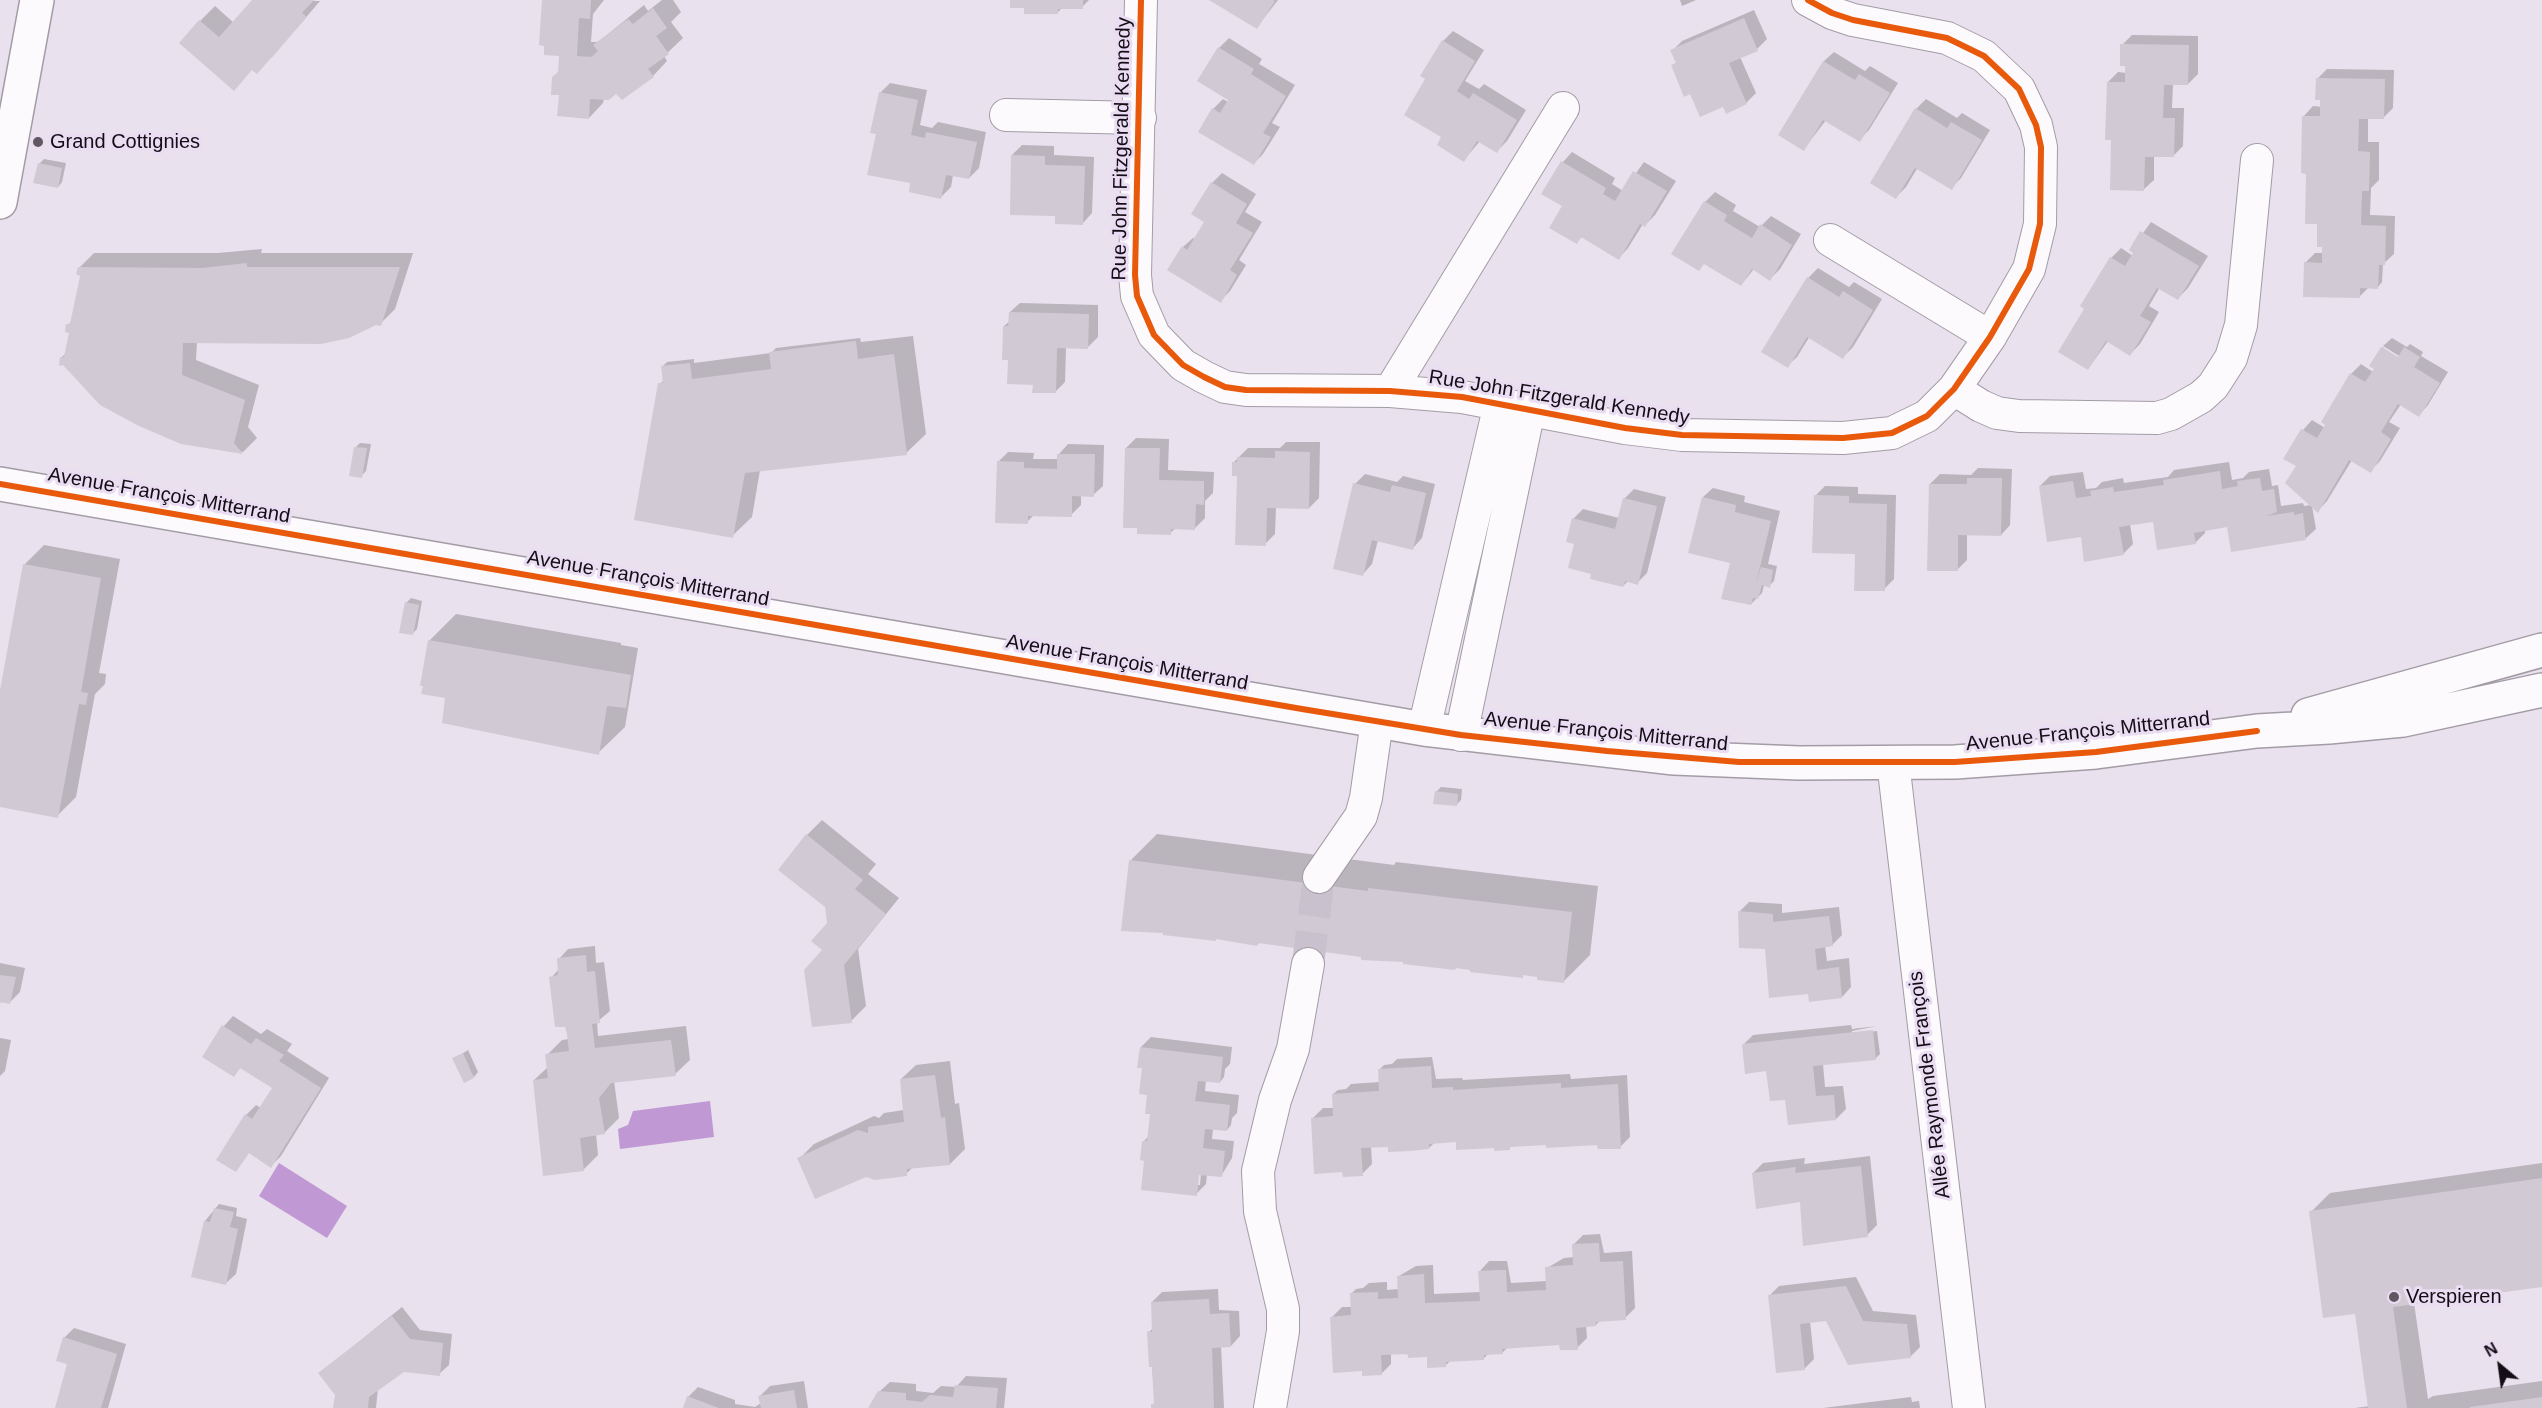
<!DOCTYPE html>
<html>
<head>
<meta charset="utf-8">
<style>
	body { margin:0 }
	#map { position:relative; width:2542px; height:1408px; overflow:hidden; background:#e9e1ed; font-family:Arial,sans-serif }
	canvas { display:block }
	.north { position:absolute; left:2470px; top:1336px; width:60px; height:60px; -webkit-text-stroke:4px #eadcf2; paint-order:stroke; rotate:331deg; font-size:16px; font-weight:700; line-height:24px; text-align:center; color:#130e15 }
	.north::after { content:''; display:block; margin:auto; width:21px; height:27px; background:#130e15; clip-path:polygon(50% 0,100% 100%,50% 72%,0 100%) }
</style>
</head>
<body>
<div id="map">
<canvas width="2542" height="1408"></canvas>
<div class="north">N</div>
</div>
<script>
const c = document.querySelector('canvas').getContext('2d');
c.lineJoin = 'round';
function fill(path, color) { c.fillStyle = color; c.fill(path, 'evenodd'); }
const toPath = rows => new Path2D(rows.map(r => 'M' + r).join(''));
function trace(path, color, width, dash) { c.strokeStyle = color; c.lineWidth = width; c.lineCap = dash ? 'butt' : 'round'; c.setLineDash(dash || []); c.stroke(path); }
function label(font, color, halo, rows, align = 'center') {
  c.font = font + ' Arial,sans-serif'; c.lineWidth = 6; c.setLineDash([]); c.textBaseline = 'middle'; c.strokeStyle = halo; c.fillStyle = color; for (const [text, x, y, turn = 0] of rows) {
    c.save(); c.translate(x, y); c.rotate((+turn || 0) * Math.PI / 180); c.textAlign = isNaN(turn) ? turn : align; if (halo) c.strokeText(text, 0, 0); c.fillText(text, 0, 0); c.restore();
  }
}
fill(toPath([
	[710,1101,714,1137,620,1149,618,1129,628,1125,633,1111],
	[279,1163,347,1206,327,1238,259,1196]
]), '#c098d4');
fill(toPath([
	[254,0,320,1,272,57,253,68,234,89,200,21,215,6,234,23],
	[544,0,604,0,593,14,591,42,598,42,644,5,648,11,662,0,673,0,681,12,671,22,683,38,664,56,667,61,653,76,604,98,603,103,589,118,560,72,565,57],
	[1012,0,1089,0,1082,7,1063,7,1057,13,1025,6],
	[1212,0,1278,0,1257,27],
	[1680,0,1696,0,1682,6],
	[1754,10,1767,39,1757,49,1740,57,1756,93,1746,103,1724,105,1691,93,1673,66,1677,61,1672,51,1682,41],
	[1453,31,1484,50,1465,81,1479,89,1484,84,1526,110,1507,141,1497,151,1480,141,1464,160,1443,137,1427,79,1443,41],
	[2132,35,2198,36,2198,74,2188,84,2173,83,2172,108,2184,108,2183,146,2173,156,2154,155,2154,180,2144,189,2112,138,2108,82,2118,72,2126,73,2122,45],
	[1229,38,1262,59,1259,64,1295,85,1272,123,1280,127,1263,154,1253,164,1213,109,1223,99,1228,102,1230,100,1219,48],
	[1834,52,1865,71,1870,66,1898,83,1869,130,1859,140,1826,120,1804,149,1780,135,1824,61],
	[2327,69,2394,70,2393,108,2383,118,2368,117,2368,142,2379,142,2379,180,2371,188,2370,215,2395,216,2394,254,2383,264,2382,282,2378,287,2369,287,2359,297,2305,263,2315,253,2324,253,2308,172,2304,116,2313,106,2322,107,2317,79],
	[890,83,927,90,920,125,932,128,938,122,986,132,979,168,969,178,953,175,951,187,941,197,912,182,878,133,880,93],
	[1926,99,1957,118,1962,113,1990,130,1961,178,1951,188,1918,167,1906,187,1896,197,1916,109],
	[1022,145,1054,146,1054,155,1094,157,1092,213,1083,223,1057,214,1012,155],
	[1572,152,1615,178,1612,184,1623,191,1644,162,1676,181,1655,215,1645,225,1643,224,1628,248,1619,258,1583,236,1576,242,1564,206,1563,162],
	[44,159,66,163,62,182,58,187,39,164],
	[1222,173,1256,194,1245,212,1262,222,1239,260,1246,265,1230,291,1220,301,1183,247,1193,238,1196,239,1206,222,1212,183],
	[1715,192,1736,205,1733,211,1760,227,1771,216,1801,234,1780,269,1770,279,1754,269,1741,285,1705,202],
	[2151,222,2208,256,2188,288,2178,298,2160,287,2149,306,2159,312,2140,344,2130,354,2108,341,2088,369,2086,308,2111,258,2121,248,2133,256,2135,252,2131,250],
	[262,249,261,253,413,253,395,309,380,324,197,342,196,360,259,385,248,427,257,438,243,452,181,443,62,357,67,352,71,332,68,325,73,320,82,275,79,268,94,253,218,253],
	[1818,268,1849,287,1854,282,1882,299,1853,347,1843,357,1810,336,1797,357,1787,366,1808,278],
	[1020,303,1098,305,1098,337,1088,347,1066,347,1065,382,1055,392,1034,384,1009,358,1004,326,1010,321,1010,312],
	[913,336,926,434,906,453,760,470,752,517,732,536,660,384,664,380,662,367,667,362,694,359,694,363,771,353,776,348,860,338,861,342],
	[2392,338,2407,347,2410,344,2423,352,2421,356,2448,372,2428,405,2419,415,2401,404,2389,422,2400,428,2380,461,2370,471,2352,460,2327,501,2318,511,2312,506,2316,529,2306,538,2229,526,2205,530,2205,533,2195,543,2154,520,2130,524,2133,544,2123,554,2082,535,2040,486,2050,476,2083,472,2086,489,2096,488,2102,482,2123,478,2124,483,2168,477,2174,470,2229,462,2232,480,2243,478,2249,472,2269,469,2272,486,2278,485,2281,506,2303,503,2304,506,2311,505,2298,466,2303,430,2312,420,2325,428,2351,374,2361,364,2373,372,2376,368,2371,366,2382,347,2403,362,2404,359,2383,346],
	[1136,438,1169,439,1168,470,1214,472,1213,493,1205,501,1205,518,1195,528,1176,528,1170,533,1126,448],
	[1286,442,1320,442,1319,498,1309,508,1276,507,1275,534,1265,544,1234,462,1248,448,1280,448],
	[360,443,371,444,366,471,361,476,356,447],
	[1068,444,1104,445,1103,486,1093,495,1081,495,1081,505,1071,515,1035,514,1027,522,998,462,1008,452,1034,453,1033,459,1058,459,1059,454],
	[1978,468,2012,469,2010,525,2001,535,1967,534,1967,560,1957,570,1930,484,1940,474,1971,475],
	[1365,474,1397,482,1403,476,1435,484,1422,538,1413,548,1378,540,1372,564,1363,574,1355,484],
	[1825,486,1858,487,1858,494,1896,495,1894,579,1884,589,1815,496],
	[1713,488,1745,496,1744,502,1780,511,1768,564,1777,566,1774,581,1769,586,1764,585,1762,593,1751,604,1703,497],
	[1634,489,1666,497,1647,573,1637,583,1628,581,1623,586,1575,542,1573,519,1583,509,1619,518,1624,499],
	[44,545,120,559,99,673,106,674,105,684,95,694,76,797,57,816,0,806,0,698,25,564],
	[411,598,422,601,417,629,412,634,406,603],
	[456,614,621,643,621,645,638,648,625,727,598,753,447,697,422,685,430,640],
	[1441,787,1462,789,1461,800,1456,805,1436,792],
	[822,820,876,864,868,874,899,898,858,949,866,1006,851,1021,826,906,807,835],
	[1157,834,1394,865,1396,862,1598,886,1590,955,1564,981,1538,976,1525,974,1522,976,1260,942,1257,945,1131,860],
	[1749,902,1782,904,1782,913,1839,907,1842,935,1832,945,1825,946,1827,961,1849,958,1851,987,1842,997,1809,992,1767,948,1739,912],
	[595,946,596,963,604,962,610,1011,597,1022,598,1036,686,1026,690,1060,675,1074,614,1081,619,1118,604,1133,596,1134,598,1155,583,1170,534,1080,548,1067,547,1055,562,1040,569,1039,551,978,559,969,559,959,568,949],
	[0,963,25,968,20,992,10,1002,1,1000,0,1004],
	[233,1016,261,1034,267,1029,292,1044,287,1051,329,1078,281,1156,271,1166,249,1152,236,1170,229,1140,246,1115,256,1105,261,1108,274,1088,241,1067,234,1075,204,1056,224,1026],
	[1851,1025,1852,1029,1877,1026,1852,1031,1852,1034,1877,1031,1880,1054,1875,1059,1823,1064,1825,1087,1843,1086,1846,1109,1836,1119,1786,1098,1768,1069,1743,1045,1753,1035],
	[1151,1037,1232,1047,1230,1064,1225,1069,1224,1077,1220,1082,1206,1080,1205,1091,1239,1095,1237,1113,1232,1118,1231,1125,1227,1130,1213,1128,1212,1139,1234,1141,1232,1158,1221,1176,1207,1174,1206,1184,1196,1194,1146,1159,1143,1142,1149,1136,1151,1113,1141,1047],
	[1198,1173,1201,1173,1200,1185,1197,1185],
	[0,1038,11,1040,5,1071,0,1076],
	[468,1050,478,1072,474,1077,454,1059],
	[1432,1057,1436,1079,1462,1078,1463,1080,1570,1074,1571,1079,1627,1075,1630,1137,1620,1147,1599,1144,1548,1143,1512,1145,1509,1148,1457,1141,1434,1143,1429,1148,1371,1146,1372,1164,1362,1174,1344,1171,1313,1118,1323,1108,1334,1108,1333,1094,1338,1090,1346,1089,1351,1084,1380,1082,1380,1069,1384,1065,1392,1064,1397,1059],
	[950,1061,955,1104,959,1103,965,1149,950,1164,913,1167,906,1174,799,1159,814,1144,874,1116,879,1118,884,1113,904,1110,901,1079,916,1065],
	[1870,1156,1877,1225,1867,1235,1753,1173,1763,1163,1805,1158,1804,1164],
	[2542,1163,2542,1286,2414,1303,2428,1399,2433,1396,2542,1381,2542,1408,2355,1408,2370,1406,2357,1312,2311,1212,2330,1193],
	[219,1204,237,1208,236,1216,247,1219,236,1274,226,1283,205,1221],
	[1600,1234,1604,1253,1632,1251,1635,1308,1625,1318,1600,1320,1596,1325,1586,1325,1587,1338,1577,1348,1561,1344,1508,1347,1502,1353,1489,1353,1483,1359,1451,1360,1446,1365,1428,1356,1391,1353,1391,1364,1381,1374,1364,1370,1332,1317,1342,1307,1352,1307,1352,1293,1356,1289,1363,1288,1369,1283,1387,1282,1387,1290,1399,1289,1399,1276,1416,1266,1433,1265,1434,1294,1481,1292,1480,1271,1489,1261,1507,1261,1511,1283,1547,1281,1547,1268,1564,1258,1574,1257,1573,1245,1583,1235],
	[1856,1277,1873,1311,1916,1315,1920,1347,1910,1357,1827,1319,1810,1321,1814,1359,1804,1369,1769,1296,1779,1286],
	[1218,1289,1219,1310,1239,1311,1240,1336,1231,1346,1221,1346,1224,1408,1153,1408,1155,1402,1149,1332,1154,1327,1152,1302,1162,1292],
	[402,1307,420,1330,452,1334,449,1365,439,1374,403,1370,378,1388,376,1408,335,1408,336,1394,320,1373],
	[74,1328,126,1344,108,1408,56,1408,69,1363,64,1338],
	[966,1376,1007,1378,1004,1408,871,1408,879,1392,890,1382,916,1384,916,1391,933,1393,941,1386,956,1387],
	[804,1381,808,1408,684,1408,688,1397,698,1387,735,1400,735,1404,755,1407,761,1403,760,1396,770,1386],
	[1911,1397,1912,1402,1919,1401,1920,1408,1823,1408]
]), '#0003');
fill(toPath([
	[252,0,314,0,302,13,307,17,257,74,252,70,234,91,179,43,199,20,219,37],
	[542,0,591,0,590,19,579,18,577,56,591,57,598,51,593,45,628,19,633,24,653,8,667,28,656,36,669,54,648,69,654,77,622,100,616,94,609,100,590,99,589,119,557,116,559,95,551,95,552,77,558,72,559,56,544,55,544,46,539,45],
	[1010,0,1083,0,1083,9,1058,9,1058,14,1024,14,1024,8,1010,8],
	[1209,0,1273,0,1275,1,1257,29],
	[1744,18,1758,51,1729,63,1747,104,1726,114,1723,107,1700,117,1690,94,1684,97,1671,65,1676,63,1670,50],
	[1442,40,1475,61,1457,91,1469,99,1473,93,1517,120,1497,153,1477,141,1464,162,1437,145,1441,137,1404,115,1425,79,1420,76],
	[2120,44,2189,45,2188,85,2164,85,2163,118,2175,118,2174,157,2145,157,2144,191,2110,190,2111,140,2105,140,2107,82,2125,82,2125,66,2120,66],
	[1218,47,1254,69,1251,74,1286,96,1263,133,1271,137,1254,165,1198,132,1212,108,1220,113,1228,100,1197,81],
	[1823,61,1855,80,1859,74,1890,93,1860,142,1823,120,1804,151,1778,135],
	[2316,78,2385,79,2384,119,2359,119,2358,151,2370,152,2369,191,2362,191,2361,225,2386,226,2385,265,2379,265,2378,289,2360,288,2360,298,2303,297,2304,262,2322,263,2322,247,2317,247,2317,224,2305,224,2306,174,2301,173,2302,116,2320,116,2320,100,2315,100],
	[879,92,918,100,911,135,925,138,926,132,977,142,969,179,946,175,941,199,909,192,910,183,867,175,876,134,870,133],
	[1915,108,1947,128,1951,122,1982,140,1952,190,1915,168,1896,199,1870,183],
	[1011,155,1045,156,1045,165,1085,166,1083,225,1055,224,1055,216,1010,215],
	[1561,161,1606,188,1603,194,1615,201,1633,171,1667,191,1645,227,1640,224,1619,260,1581,237,1577,244,1549,228,1562,206,1541,194],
	[38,163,62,168,58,188,33,183],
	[1211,182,1247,204,1236,223,1253,233,1230,270,1237,275,1221,303,1167,270,1182,246,1187,250,1204,222,1191,214],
	[1704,201,1727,215,1724,221,1752,238,1760,224,1792,245,1770,281,1752,269,1741,286,1704,264,1699,271,1671,254],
	[2140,231,2199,266,2178,300,2157,288,2140,316,2151,322,2130,356,2106,341,2088,370,2058,352,2084,309,2080,306,2110,257,2125,266,2133,253,2129,250],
	[247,263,247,267,400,267,381,326,376,325,349,338,321,344,183,343,182,375,245,400,234,443,243,454,181,444,139,426,100,405,63,365,59,366,60,357,64,357,69,333,65,332,66,324,70,324,80,276,76,274,78,267,202,268],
	[1807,277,1839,297,1843,291,1873,310,1843,359,1807,337,1788,368,1761,352],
	[1009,312,1089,314,1088,349,1057,348,1056,393,1032,393,1033,385,1007,384,1008,360,1002,360,1003,326,1008,326],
	[856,341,858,359,894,354,907,455,745,473,733,538,634,520,658,383,663,383,661,366,690,363,692,379,771,369,769,352],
	[2381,347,2398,357,2404,347,2420,357,2414,367,2440,383,2419,417,2398,404,2381,432,2391,439,2371,473,2349,460,2318,513,2285,483,2296,466,2283,459,2301,429,2317,438,2325,425,2321,422,2350,373,2365,382,2374,369,2369,366],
	[354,447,367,448,362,478,349,476],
	[1125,448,1160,448,1159,480,1204,481,1204,505,1196,504,1195,530,1171,529,1171,535,1137,534,1137,528,1123,528],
	[1275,451,1310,452,1309,509,1267,508,1266,546,1235,545,1237,476,1232,476,1232,462,1237,462,1237,457,1275,458],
	[1057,454,1095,454,1094,497,1072,496,1072,517,1028,516,1028,524,995,523,997,461,1024,462,1024,468,1057,469],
	[2220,471,2222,489,2238,486,2237,481,2260,478,2262,491,2274,489,2277,512,2266,516,2294,512,2294,515,2303,513,2306,540,2231,552,2227,527,2194,533,2196,544,2157,550,2153,522,2119,527,2124,555,2084,562,2081,537,2047,542,2039,486,2073,481,2076,498,2091,496,2090,491,2113,487,2114,492,2164,485,2163,480],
	[1967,478,2002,478,2001,536,1958,535,1958,571,1927,571,1929,484,1967,484],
	[1353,483,1390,492,1392,485,1426,493,1413,550,1372,540,1363,576,1333,569],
	[1814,495,1849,496,1849,503,1887,504,1885,591,1854,591,1855,554,1812,553],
	[1702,497,1736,505,1735,512,1771,521,1756,584,1761,567,1773,570,1770,588,1762,585,1758,599,1753,598,1751,605,1721,599,1730,563,1688,553],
	[1623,498,1657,506,1638,585,1625,581,1623,587,1590,579,1591,574,1568,568,1574,544,1566,542,1572,518,1615,529],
	[23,564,101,578,81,692,88,693,86,705,79,704,58,818,0,807,0,690],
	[405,602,419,605,413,635,399,633],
	[428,640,631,675,626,708,607,706,599,755,442,723,445,698,421,694,423,686,420,686],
	[1435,791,1458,794,1457,806,1433,804],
	[806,834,863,880,855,889,886,914,844,965,852,1023,812,1027,804,970,822,950,811,941,827,923,825,907,778,870],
	[1129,860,1368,891,1368,888,1572,912,1564,983,1537,980,1537,977,1523,975,1523,978,1470,972,1470,970,1456,968,1455,970,1403,964,1403,962,1361,960,1361,957,1258,943,1257,946,1216,939,1216,941,1163,935,1163,933,1121,931],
	[1738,911,1773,914,1773,922,1829,916,1833,946,1815,949,1817,970,1839,967,1842,998,1809,1002,1808,994,1769,998,1765,949,1739,948],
	[586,955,587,972,595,971,600,1023,592,1024,595,1048,671,1040,676,1076,611,1083,599,1098,605,1134,580,1138,584,1171,543,1176,533,1080,548,1078,545,1054,569,1051,566,1027,555,1027,549,977,558,975,557,958],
	[0,975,16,977,10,1004,0,1002],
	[222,1025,251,1044,256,1038,284,1055,279,1061,321,1088,271,1168,249,1153,236,1172,216,1160,245,1114,252,1119,272,1088,240,1068,234,1077,202,1057],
	[1873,1030,1876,1060,1813,1066,1816,1096,1834,1095,1836,1120,1788,1125,1785,1100,1770,1101,1766,1071,1745,1074,1742,1044],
	[1140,1047,1223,1057,1220,1083,1198,1081,1195,1101,1230,1105,1227,1131,1205,1129,1203,1148,1225,1151,1222,1177,1199,1175,1197,1196,1141,1190,1144,1161,1140,1160,1142,1141,1147,1141,1150,1114,1145,1114,1147,1095,1139,1094,1142,1068,1137,1068],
	[463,1053,474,1078,464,1083,452,1058],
	[1431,1066,1432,1088,1453,1087,1453,1090,1561,1083,1561,1088,1618,1084,1621,1149,1598,1149,1597,1145,1546,1148,1546,1145,1510,1147,1510,1150,1494,1151,1494,1148,1456,1150,1456,1142,1429,1144,1429,1149,1410,1151,1388,1152,1388,1147,1361,1148,1363,1176,1343,1177,1342,1172,1314,1174,1311,1118,1333,1116,1332,1094,1379,1091,1378,1069],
	[935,1075,941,1118,945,1117,950,1165,907,1169,907,1176,875,1180,866,1177,815,1199,797,1158,858,1130,868,1133,868,1127,904,1122,900,1079],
	[1861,1166,1868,1237,1803,1246,1800,1202,1756,1209,1752,1173,1796,1167,1795,1173],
	[2542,1178,2542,1287,2393,1307,2407,1408,2368,1408,2355,1314,2323,1318,2309,1211],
	[214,1208,234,1212,230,1227,238,1229,226,1285,191,1277,204,1221,210,1222],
	[1599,1243,1600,1262,1623,1261,1626,1320,1596,1322,1596,1326,1576,1328,1578,1350,1560,1350,1559,1345,1502,1349,1503,1354,1484,1355,1484,1360,1446,1362,1446,1367,1427,1368,1427,1357,1408,1358,1408,1354,1381,1355,1382,1375,1362,1376,1362,1371,1333,1373,1330,1317,1351,1315,1350,1293,1378,1292,1378,1299,1398,1298,1397,1276,1424,1274,1425,1303,1480,1301,1478,1271,1498,1270,1506,1270,1507,1292,1546,1290,1545,1267,1573,1265,1572,1244],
	[1846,1286,1863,1321,1907,1324,1911,1358,1848,1365,1826,1321,1800,1324,1805,1370,1776,1373,1768,1295],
	[1209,1299,1210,1314,1229,1313,1231,1347,1212,1348,1214,1408,1151,1408,1151,1404,1154,1404,1152,1367,1149,1367,1147,1331,1152,1332,1151,1302],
	[392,1316,410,1339,443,1343,440,1376,404,1372,369,1397,368,1408,333,1408,335,1395,318,1373],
	[63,1337,117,1354,101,1408,55,1408,67,1364,56,1361],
	[955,1385,998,1388,996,1408,868,1408,878,1391,906,1393,906,1400,922,1402,930,1395,953,1397],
	[794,1390,797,1408,761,1408,758,1396],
	[687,1396,719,1408,683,1408],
	[2542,1397,2542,1408,2470,1408,2470,1407]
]), '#d1cad4');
trace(toPath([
	[1308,964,1319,877]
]), '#c9c1cd', 32, [32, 16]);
const street = toPath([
	[1141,0,1135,275,1137,296,1154,335,1183,365,1204,377,1225,387,1246,390,1390,391,1462,397,1625,428,1682,435,1843,438,1892,433,1927,416,1954,389,1990,337,2029,269,2040,224,2041,147,2036,125,2019,89,1984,56,1947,38,1853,20,1832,13,1808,0],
	[1006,115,1140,118],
	[1830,240,1990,337],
	[1954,389,1981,406,1997,413,2019,416,2157,418,2171,414,2201,397,2213,386,2231,358,2241,325,2257,160],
	[1390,391,1563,108],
	[1424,729,1500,404],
	[1461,735,1529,410],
	[1893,762,1969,1408],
	[1319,877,1361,816,1366,798,1377,721],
	[1270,1408,1283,1331,1283,1309,1260,1211,1258,1171,1275,1100,1293,1049,1308,964]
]);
const secondary = toPath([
	[0,202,37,0],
	[0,484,1424,729,1674,758,1799,763,1955,762,2096,752,2257,731,2329,727,2403,720,2542,690],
	[2308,715,2542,650]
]);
trace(street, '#a39ca6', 34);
trace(secondary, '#a39ca6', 36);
trace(street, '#fcfafc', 32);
trace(secondary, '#fcfafc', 33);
trace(toPath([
	[1141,0,1135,275,1137,296,1154,335,1183,365,1204,377,1225,387,1246,390,1390,391,1462,397,1625,428,1682,435,1843,438,1892,433,1927,416,1954,389,1990,337,2029,269,2040,224,2041,147,2036,125,2019,89,1984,56,1947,38,1853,20,1832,13,1808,0],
	[0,484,1302,709,1461,735,1607,751,1739,762,1955,762,2096,752,2257,731]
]), '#e8590c', 6);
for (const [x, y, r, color] of [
	[38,142,6,"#5e5861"],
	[2394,1297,6,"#5e5861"]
]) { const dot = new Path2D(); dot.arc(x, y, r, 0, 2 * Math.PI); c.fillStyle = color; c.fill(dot); trace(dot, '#eadcf2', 2); }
label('20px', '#130e15', '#eadcf2', [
	["Grand Cottignies",50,142],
	["Verspieren",2406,1297]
], 'left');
label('20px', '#130e15', '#eadcf2', [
	["Rue John Fitzgerald Kennedy",1122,149,-89],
	["Rue John Fitzgerald Kennedy",1559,398,9],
	["Avenue François Mitterrand",169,496,10],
	["Avenue François Mitterrand",648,579,10],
	["Avenue François Mitterrand",1127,663,10],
	["Avenue François Mitterrand",1606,732,6],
	["Avenue François Mitterrand",2088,732,-6],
	["Allée Raymonde François",1930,1085,-97]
]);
</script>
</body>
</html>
